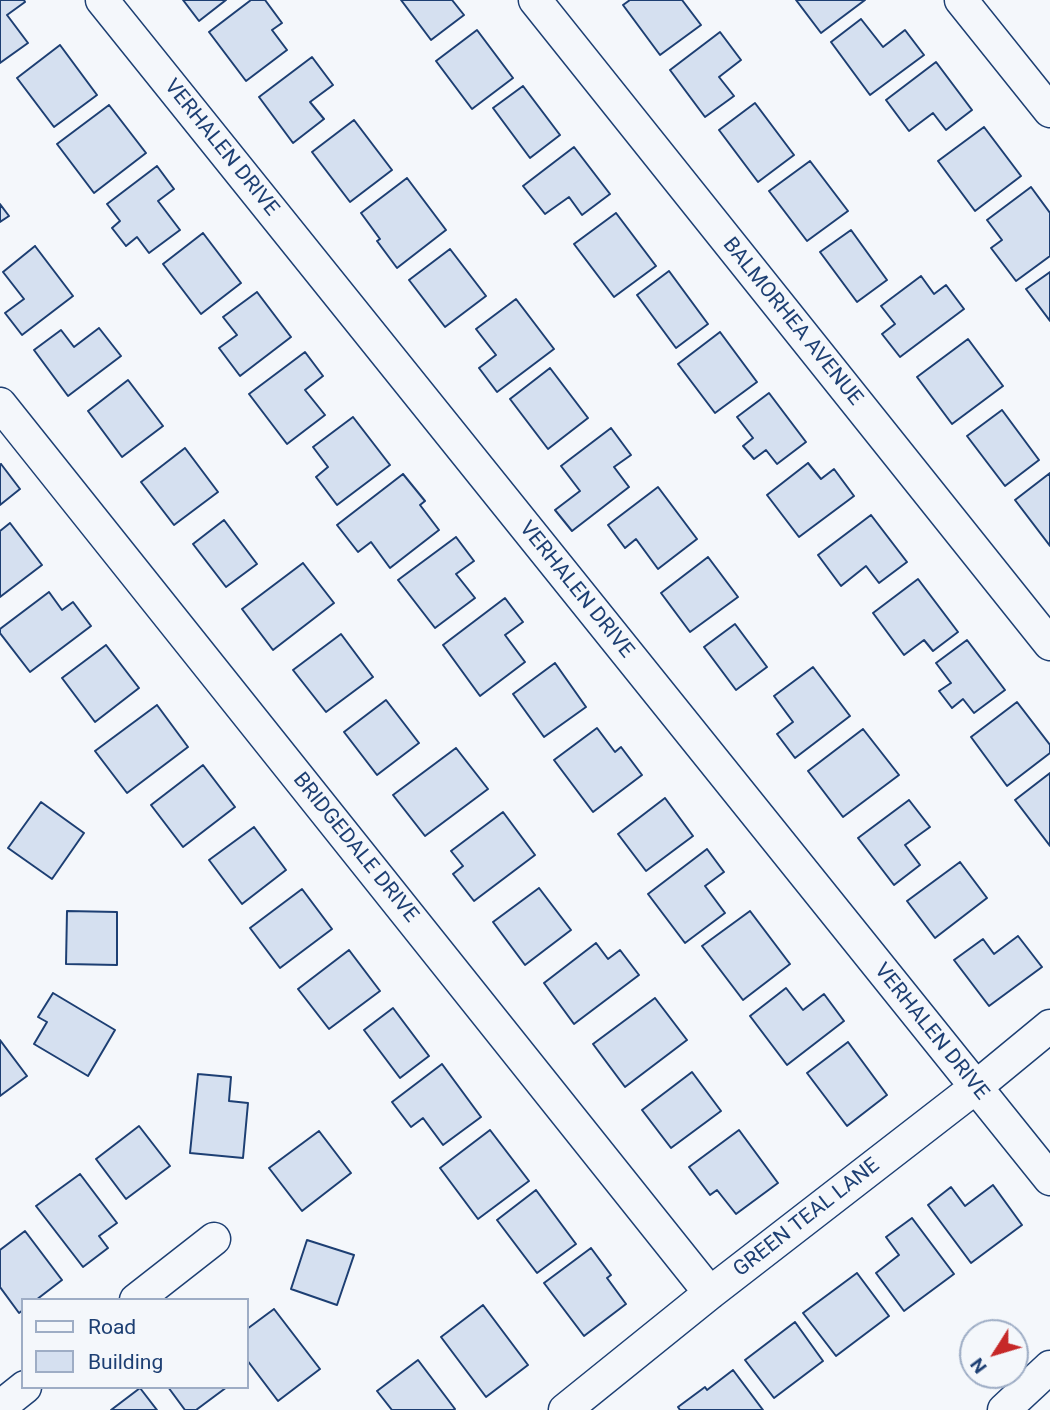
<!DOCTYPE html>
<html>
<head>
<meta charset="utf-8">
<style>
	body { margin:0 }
	#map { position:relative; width:1050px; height:1410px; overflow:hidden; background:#f4f7fb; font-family:Roboto,sans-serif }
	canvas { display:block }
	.legend { position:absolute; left:21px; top:1298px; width:228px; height:91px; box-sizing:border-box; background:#f4f7fb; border:2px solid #9eadc5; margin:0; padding:9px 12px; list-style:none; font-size:21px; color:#1d3f73 }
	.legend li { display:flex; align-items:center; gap:14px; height:35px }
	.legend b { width:35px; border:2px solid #9eadc5 }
	.north { position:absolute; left:959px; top:1319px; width:70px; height:70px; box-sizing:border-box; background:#f4f7fb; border:2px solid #9eadc5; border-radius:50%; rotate:233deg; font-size:19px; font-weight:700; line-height:28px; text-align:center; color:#1d3f73 }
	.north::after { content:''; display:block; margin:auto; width:24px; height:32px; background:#c62828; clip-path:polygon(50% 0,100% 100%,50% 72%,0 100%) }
</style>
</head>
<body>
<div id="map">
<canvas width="1050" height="1410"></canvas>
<ul class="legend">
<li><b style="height:9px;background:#f4f7fb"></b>Road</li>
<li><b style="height:19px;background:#d5e0f0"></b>Building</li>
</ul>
<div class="north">N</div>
</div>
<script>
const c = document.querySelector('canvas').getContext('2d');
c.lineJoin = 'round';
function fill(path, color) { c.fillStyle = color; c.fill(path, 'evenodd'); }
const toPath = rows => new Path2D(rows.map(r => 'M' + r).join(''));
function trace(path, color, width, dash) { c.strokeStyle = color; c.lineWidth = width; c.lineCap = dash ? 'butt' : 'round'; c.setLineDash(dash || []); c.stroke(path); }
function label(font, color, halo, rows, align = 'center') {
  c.font = font + ' Roboto,sans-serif'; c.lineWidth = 5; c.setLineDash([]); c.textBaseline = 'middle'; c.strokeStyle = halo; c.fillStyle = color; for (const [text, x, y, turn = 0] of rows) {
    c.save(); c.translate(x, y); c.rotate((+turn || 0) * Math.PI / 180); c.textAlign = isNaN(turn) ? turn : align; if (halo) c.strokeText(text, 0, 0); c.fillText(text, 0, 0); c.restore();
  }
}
const building = toPath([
	[0,0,24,0,25,2,7,15,28,43,0,63,0,0],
	[183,0,226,0,199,21,183,0],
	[251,0,265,0,282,23,272,30,287,50,246,81,209,32,251,0],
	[401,0,452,0,464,15,431,40,401,0],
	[630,0,682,0,701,25,660,55,623,5,630,0],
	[796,0,865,0,821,33,796,0],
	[861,19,883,47,905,30,924,55,870,95,831,42,861,19],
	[477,30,513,78,472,109,436,61,477,30],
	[720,32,741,60,719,77,734,96,705,117,670,70,720,32],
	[60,45,97,95,54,127,17,78,60,45],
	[312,57,333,85,310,102,324,119,293,143,259,97,312,57],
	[936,62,972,110,946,130,933,113,909,131,886,100,936,62],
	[523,86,560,135,530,158,493,108,523,86],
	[755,103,794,155,758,182,719,130,755,103],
	[109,105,146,153,94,193,57,144,109,105],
	[354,120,392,170,350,202,312,152,354,120],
	[984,127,1021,176,975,211,938,161,984,127],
	[574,147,610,194,582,215,569,197,545,214,523,186,574,147],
	[810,161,848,211,807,241,769,191,810,161],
	[157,166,174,189,158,201,180,230,149,253,137,237,126,246,112,228,120,221,107,204,157,166],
	[407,178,446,230,397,268,377,241,380,239,361,213,407,178],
	[1031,187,1050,213,1050,256,1016,281,991,248,1002,240,987,220,1031,187],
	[0,204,9,216,0,222,0,204],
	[616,213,656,266,614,297,574,244,616,213],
	[851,230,887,280,857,302,820,252,851,230],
	[203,233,241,283,201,314,163,264,203,233],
	[35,246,73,296,22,335,5,313,24,299,3,272,35,246],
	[450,249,486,296,445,327,409,280,450,249],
	[669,271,708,324,676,348,637,295,669,271],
	[1050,272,1050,321,1026,289,1050,272],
	[921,276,934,294,946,285,964,309,900,357,882,334,895,324,881,306,921,276],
	[257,292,291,337,240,376,219,348,237,335,223,317,257,292],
	[516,299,554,349,497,392,479,368,496,355,476,329,516,299],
	[99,328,121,356,68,396,34,350,61,330,74,347,99,328],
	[720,332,757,382,715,413,678,364,720,332],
	[968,339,1003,386,952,424,917,377,968,339],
	[305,352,323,376,305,390,325,415,287,444,249,394,305,352],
	[550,368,588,418,548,449,510,399,550,368],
	[128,380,163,426,122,457,88,411,128,380],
	[769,393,806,442,777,464,766,450,754,459,743,446,753,438,737,417,769,393],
	[1002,410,1039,460,1005,486,967,436,1002,410],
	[353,417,390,465,337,505,316,477,328,467,313,447,353,417],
	[611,428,631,455,614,467,629,487,572,531,555,510,580,491,561,466,611,428],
	[185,448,218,492,174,525,141,482,185,448],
	[808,463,821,479,834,469,854,496,799,537,767,495,808,463],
	[1,464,20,489,0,505,0,465,1,464],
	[1050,473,1050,546,1015,500,1050,473],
	[403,474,425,501,420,505,439,530,390,568,371,542,358,552,337,525,403,474],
	[658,487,697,539,658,569,636,539,625,548,608,525,658,487],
	[871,515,907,562,879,583,866,566,841,586,818,555,871,515],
	[224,520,257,564,226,587,193,544,224,520],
	[10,523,42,565,0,597,0,531,10,523],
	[456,537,474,561,456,574,475,598,435,628,398,580,456,537],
	[708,557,738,597,690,632,661,593,708,557],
	[303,563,334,603,273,650,242,609,303,563],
	[918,579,958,632,933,651,924,640,904,655,873,613,918,579],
	[49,592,62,610,73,602,91,626,30,672,0,633,0,629,49,592],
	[505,598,523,622,505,635,525,662,480,696,443,645,505,598],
	[735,624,767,667,736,690,704,647,735,624],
	[341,634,373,677,326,712,293,670,341,634],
	[967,640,1005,690,974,713,963,699,952,708,939,691,951,683,936,663,967,640],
	[106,645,139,688,95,722,62,678,106,645],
	[555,663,586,707,544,737,513,694,555,663],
	[813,667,850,716,795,758,777,734,793,722,774,696,813,667],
	[386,700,419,743,377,775,344,732,386,700],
	[1017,702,1050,745,1050,753,1007,786,971,737,1017,702],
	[157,705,188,747,127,793,95,751,157,705],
	[597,728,615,752,621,747,642,775,593,812,554,760,597,728],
	[863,729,899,775,843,817,808,771,863,729],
	[456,748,488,789,425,836,393,795,456,748],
	[203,765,235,807,183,847,151,805,203,765],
	[1050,773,1050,846,1015,800,1050,773],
	[665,798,693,836,646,871,618,834,665,798],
	[909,800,930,827,905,845,920,865,894,885,858,838,909,800],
	[41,802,84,833,52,879,8,848,41,802],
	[503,812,535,855,474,901,453,874,463,866,451,851,503,812],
	[254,827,286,870,242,904,209,860,254,827],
	[707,849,724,872,705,886,725,913,685,943,648,894,707,849],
	[960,862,987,898,935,938,907,901,960,862],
	[539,888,571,930,525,965,493,922,539,888],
	[302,889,332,929,280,968,250,928,302,889],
	[67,911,117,912,117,965,66,964,67,911],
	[750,911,790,964,743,1000,702,946,750,911],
	[1018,936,1042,967,989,1006,954,960,983,939,994,954,1018,936],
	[596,943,608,959,620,950,639,975,574,1024,544,983,596,943],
	[349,950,380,991,329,1029,298,989,349,950],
	[786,988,803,1010,824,994,844,1021,787,1065,750,1016,786,988],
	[53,993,115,1030,88,1076,34,1044,47,1022,38,1017,53,993],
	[655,998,687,1040,625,1087,593,1044,655,998],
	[393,1008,429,1056,400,1078,364,1030,393,1008],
	[0,1040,27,1076,0,1096,0,1040],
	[848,1042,887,1095,847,1126,807,1073,848,1042],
	[442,1064,481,1117,443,1145,423,1118,411,1127,392,1102,442,1064],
	[692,1072,721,1111,671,1148,642,1110,692,1072],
	[198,1074,231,1077,229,1101,248,1103,243,1158,190,1153,198,1074],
	[139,1126,170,1166,126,1199,96,1159,139,1126],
	[490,1130,529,1181,478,1219,440,1168,490,1130],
	[739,1130,778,1183,736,1214,717,1190,710,1195,689,1167,739,1130],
	[319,1131,351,1173,302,1211,269,1168,319,1131],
	[80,1174,117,1223,99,1236,108,1248,83,1267,36,1206,80,1174],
	[993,1185,1022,1225,971,1263,928,1205,951,1187,965,1206,993,1185],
	[536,1190,576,1244,537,1273,497,1220,536,1190],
	[912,1218,954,1274,904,1311,876,1273,899,1255,886,1237,912,1218],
	[25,1231,62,1280,36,1300,23,1300,23,1310,19,1313,0,1287,0,1250,25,1231],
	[307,1240,354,1255,337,1305,291,1289,307,1240],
	[591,1248,611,1275,607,1278,626,1304,584,1336,544,1283,591,1248],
	[857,1273,889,1316,836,1356,803,1313,857,1273],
	[483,1305,528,1365,486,1397,441,1337,483,1305],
	[274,1309,320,1369,278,1401,247,1360,247,1329,274,1309],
	[795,1322,823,1361,774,1398,745,1360,795,1322],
	[418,1360,455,1409,453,1410,392,1410,377,1391,418,1360],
	[733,1370,763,1410,680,1410,678,1407,705,1387,707,1390,733,1370],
	[168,1387,227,1387,196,1410,185,1410,168,1387],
	[140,1388,157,1410,111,1410,140,1388]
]);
fill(building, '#d5e0f0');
trace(building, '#1d3f73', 2);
const minor = toPath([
	[102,0,1050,1179],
	[535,0,1050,644],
	[961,0,1050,111],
	[0,404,710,1293],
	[136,1300,214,1239],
	[0,1407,25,1387],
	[565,1410,710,1293,976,1087,1050,1026],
	[1004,1410,1050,1367]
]);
trace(minor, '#1d3f73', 35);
trace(minor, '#f4f7fb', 32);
label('21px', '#1d3f73', '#f4f7fb', [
	["VERHALEN DRIVE",221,148,51],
	["BALMORHEA AVENUE",792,322,51],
	["VERHALEN DRIVE",576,590,51],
	["BRIDGEDALE DRIVE",355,848,51],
	["VERHALEN DRIVE",931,1032,51],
	["GREEN TEAL LANE",807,1218,-38]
]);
</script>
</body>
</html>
